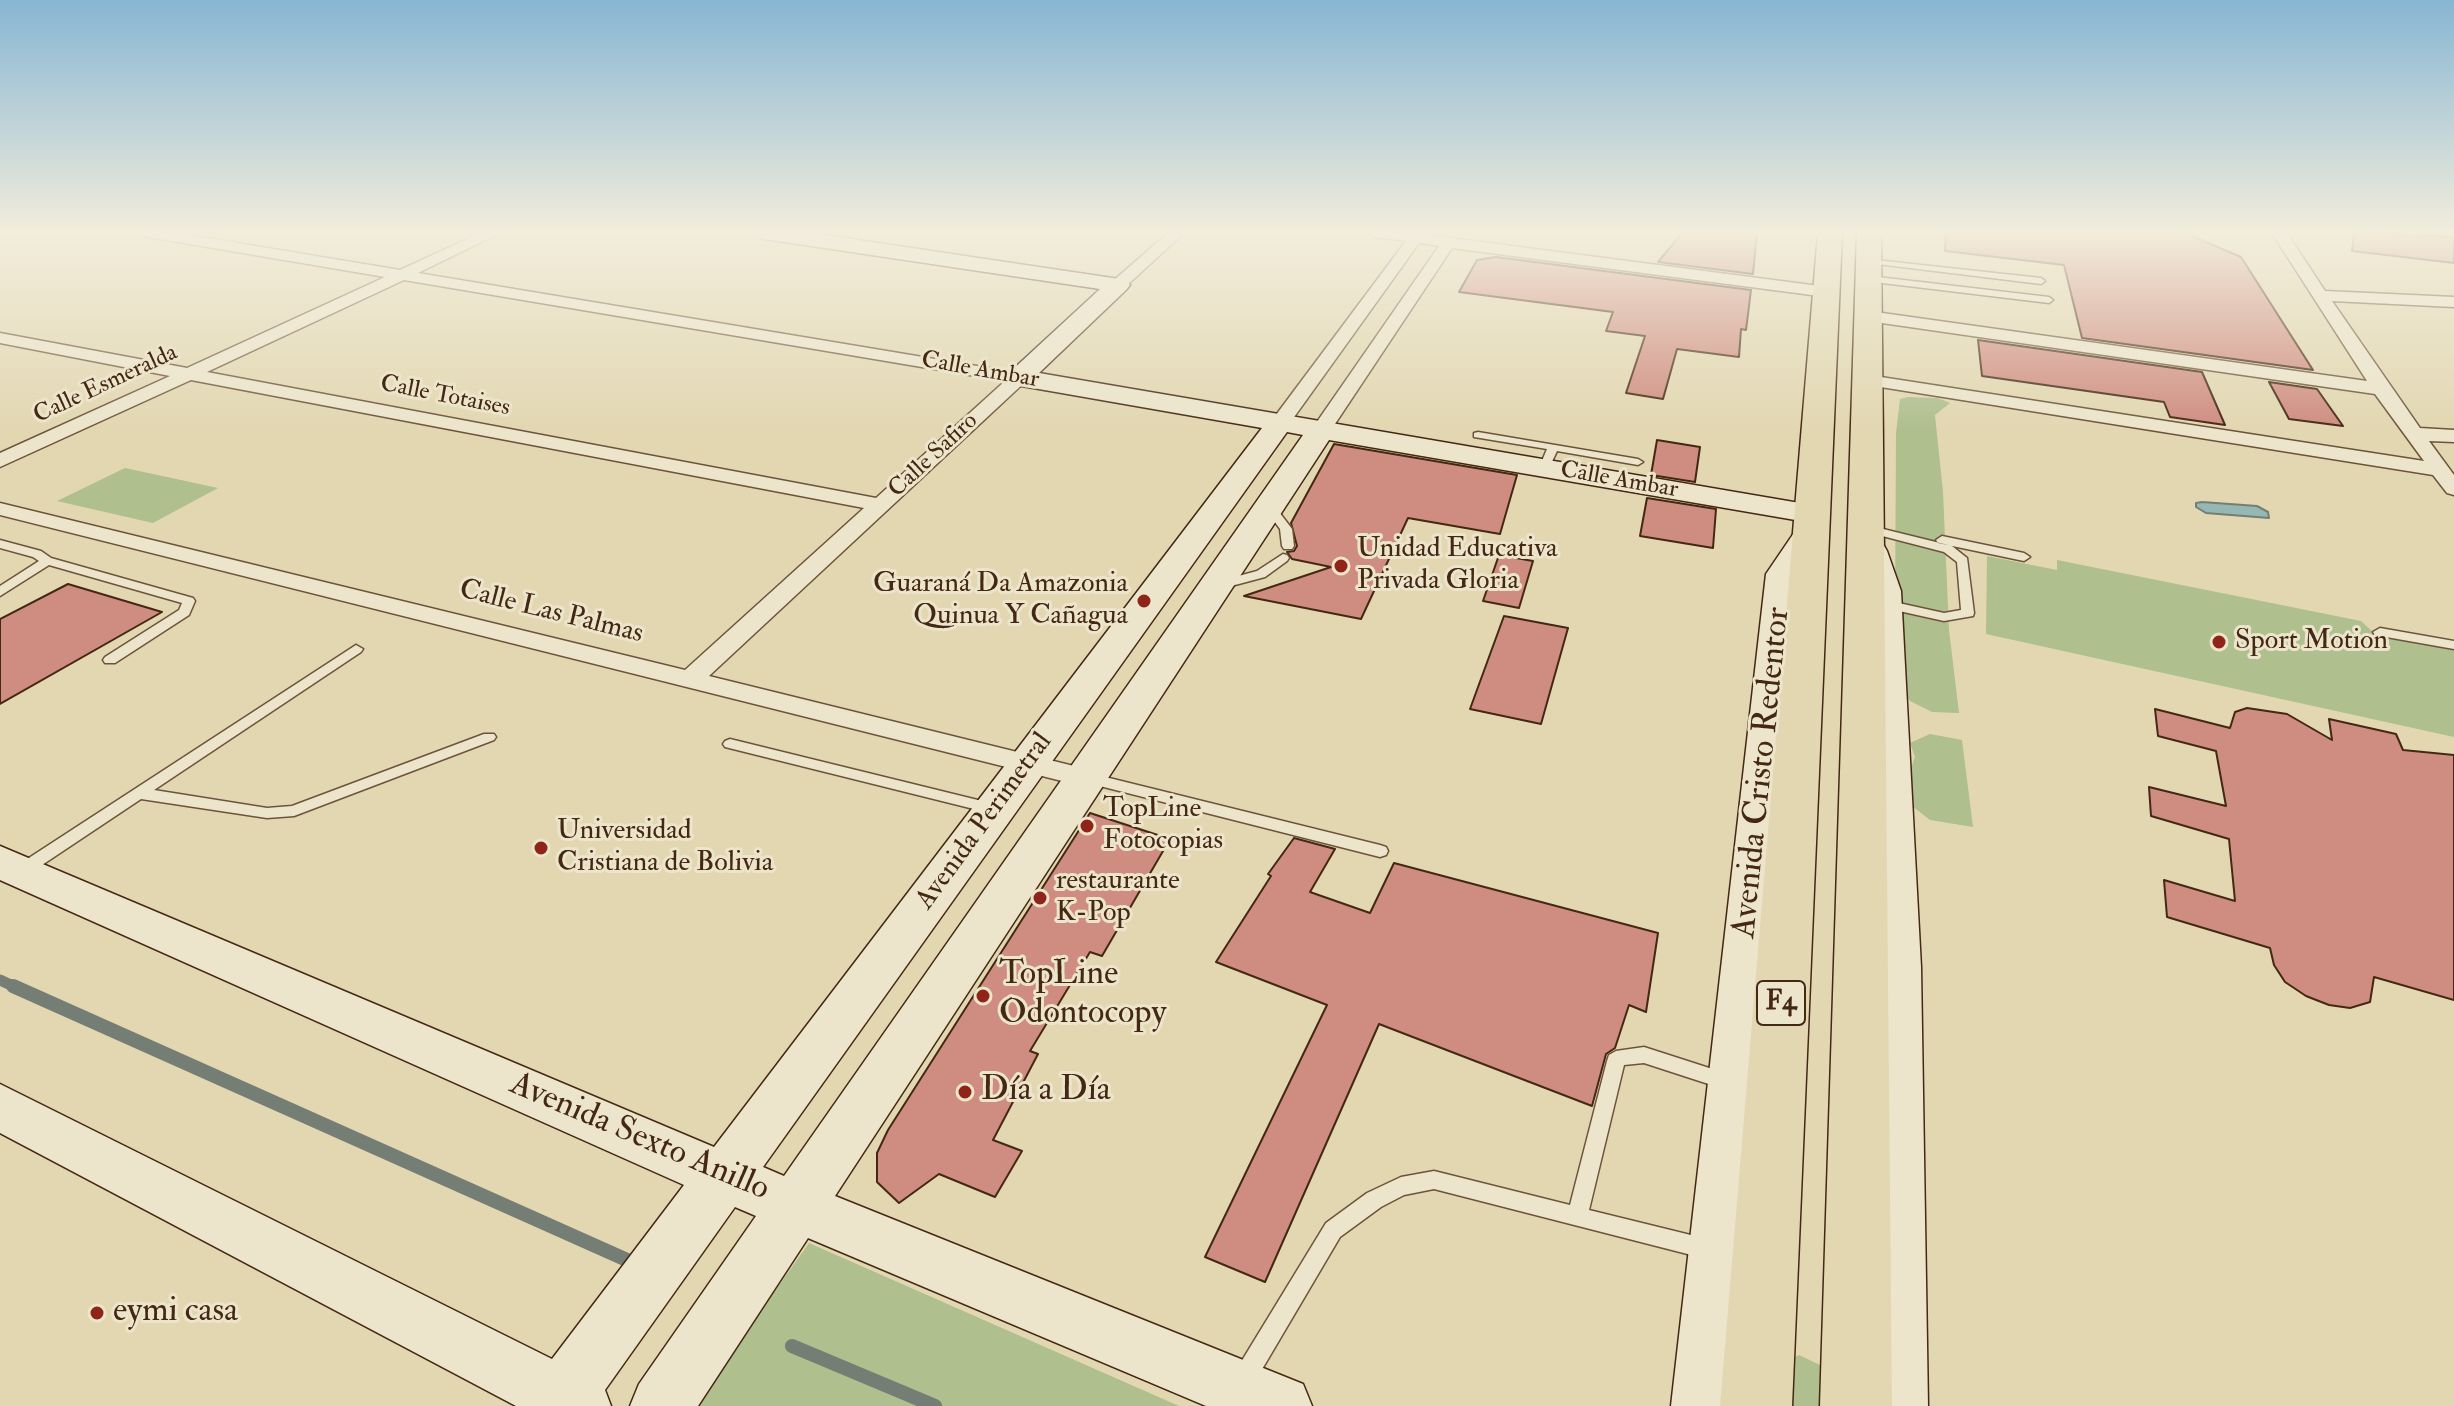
<!DOCTYPE html>
<html>
<head>
<meta charset="utf-8">
<style>
	body { margin:0 }
	canvas { display:block; background:#e2d7b1 }
</style>
</head>
<body>
<canvas width="2454" height="1406"></canvas>
<script>
const c = document.querySelector('canvas').getContext('2d');
c.lineJoin = 'round';
function fill(path, color) { c.fillStyle = color; c.fill(path, 'evenodd'); }
const toPath = rows => new Path2D(rows.map(r => 'M' + r).join(''));
function trace(path, color, width, dash) { c.strokeStyle = color; c.lineWidth = width; c.lineCap = dash ? 'butt' : 'round'; c.setLineDash(dash || []); c.stroke(path); }
function label(font, color, halo, rows, align = 'center') {
  c.font = font + ' "IM FELL Double Pica",serif'; c.lineWidth = 6; c.setLineDash([]); c.textBaseline = 'middle'; c.strokeStyle = halo; c.fillStyle = color; for (const [text, x, y, turn = 0] of rows) {
    c.save(); c.translate(x, y); c.rotate((+turn || 0) * Math.PI / 180); c.textAlign = isNaN(turn) ? turn : align; if (halo) c.strokeText(text, 0, 0); c.fillText(text, 0, 0); c.restore();
  }
}
fill(toPath([
	[1908,397,1938,398,1950,403,1935,415,1943,492,1949,630,1959,713,1932,712,1910,701,1901,690,1895,615,1896,433,1900,399],
	[125,468,218,488,153,523,57,501],
	[1987,556,2057,570,2057,560,2361,621,2375,634,2454,650,2454,737,1986,634],
	[1930,734,1962,740,1973,827,1930,820,1912,806,1903,791,1915,757,1910,743],
	[809,1243,1179,1406,693,1406],
	[1799,1355,1820,1365,1831,1385,1830,1406,1778,1406,1780,1365]
]), '#afbf8e');
const water = toPath([
	[2202,502,2257,506,2268,512,2269,518,2206,513,2196,507,2196,503,2202,502]
]);
fill(water, '#96b8b4');
trace(water, '#757e74', 2);
trace(toPath([
	[0,980,17,988]
]), '#757e74', 11);
trace(toPath([
	[13,986,627,1260],
	[792,1346,935,1406]
]), '#757e74', 14);
const building = toPath([
	[1682,233,1757,233,1753,274,1658,262,1682,233],
	[1946,233,2185,233,2241,257,2313,370,2082,338,2064,265,1945,251,1946,233],
	[2354,233,2454,237,2454,263,2352,251,2354,233],
	[1496,257,1751,290,1746,330,1741,329,1739,357,1677,349,1663,399,1626,393,1645,336,1606,331,1613,312,1459,292,1477,260,1496,257],
	[1978,340,2202,372,2225,425,2170,417,2164,402,1982,376,1978,340],
	[2269,382,2317,389,2343,426,2289,419,2269,382],
	[1657,440,1700,447,1695,482,1651,475,1657,440],
	[1334,444,1517,475,1500,534,1408,518,1361,619,1244,596,1331,567,1292,559,1287,552,1294,551,1297,546,1291,523,1334,444],
	[1647,498,1716,509,1713,548,1640,536,1647,498],
	[1499,555,1533,561,1519,608,1483,601,1499,555],
	[68,584,162,612,0,704,0,619,68,584],
	[1504,616,1568,628,1541,724,1470,709,1504,616],
	[2247,708,2287,714,2332,740,2329,719,2396,734,2403,750,2454,755,2454,1000,2374,977,2370,1002,2350,1008,2329,1005,2306,996,2285,982,2274,965,2270,948,2167,917,2164,880,2235,901,2229,839,2151,816,2149,787,2226,806,2216,751,2158,736,2155,709,2230,728,2235,712,2247,708],
	[1090,813,1170,839,1102,956,1090,952,1030,1051,1038,1054,993,1140,1022,1151,995,1197,939,1174,899,1203,877,1182,877,1153,888,1130,1090,813],
	[1294,838,1335,849,1310,892,1370,913,1394,863,1658,933,1646,1012,1629,1005,1615,1048,1606,1054,1592,1106,1379,1024,1265,1282,1205,1257,1327,1005,1216,962,1271,876,1268,874,1294,838]
]);
fill(building, '#cf8d81');
trace(building, '#442813', 2);
const lane = toPath([
	[1866,259,2041,278,2045,281,2041,284,1869,263,1865,261,1866,259],
	[1869,276,2049,297,2053,300,2049,303,1866,281,1866,277,1869,276],
	[1478,432,1638,459,1643,462,1638,465,1557,451,1549,468,1544,471,1539,468,1547,449,1474,437,1474,433,1478,432],
	[1269,503,1273,504,1292,529,1294,546,1292,549,1284,549,1282,546,1280,529,1263,506,1269,503],
	[1867,525,1952,546,1967,558,1974,613,1973,616,1944,621,1881,607,1879,604,1885,600,1944,613,1961,610,1957,562,1944,552,1863,531,1863,527,1867,525],
	[1942,536,2024,553,2030,557,2024,561,1938,543,1936,540,1942,536],
	[0,540,41,551,51,558,193,598,195,601,189,615,115,663,105,663,103,660,105,657,179,610,182,603,49,565,0,596,0,586,39,561,33,557,0,548,0,540],
	[1283,554,1287,555,1289,558,1287,561,1265,577,1220,589,1214,585,1216,582,1257,571,1283,554],
	[2380,628,2454,641,2454,649,2375,635,2373,632,2380,628],
	[356,645,363,649,361,652,154,790,267,808,292,806,484,734,494,734,496,737,494,740,294,816,267,818,141,799,27,875,15,875,13,871,15,867,356,645],
	[730,739,994,804,999,805,1002,809,999,813,994,814,725,747,723,744,725,741,730,739],
	[1089,773,1380,845,1386,847,1388,851,1386,855,1380,857,1084,782,1082,778,1084,774,1089,773],
	[1644,1047,1734,1076,1736,1082,1734,1088,1727,1090,1644,1063,1624,1065,1589,1210,1707,1239,1714,1242,1718,1249,1714,1256,1707,1259,1434,1189,1404,1195,1381,1207,1340,1237,1251,1388,1243,1391,1235,1388,1232,1380,1235,1372,1326,1223,1367,1193,1401,1177,1434,1171,1570,1205,1607,1061,1609,1055,1616,1051,1644,1047]
]);
const street = toPath([
	[141,233,177,233,400,270,480,233,500,233,418,273,1025,374,1028,378,1025,382,709,676,1086,769,1096,771,1100,778,1096,785,1086,787,0,515,0,503,685,670,864,508,191,380,0,467,0,453,170,376,0,343,0,333,187,368,385,277,148,237,141,233],
	[404,280,1005,381,876,498,207,372,404,280],
	[1168,233,1184,233,1124,288,1112,288,1112,282,1168,233],
	[1368,233,1412,233,1827,287,1835,292,1827,297,1452,248,1329,433,1315,433,1312,429,1439,246,1419,243,1287,427,1273,427,1270,423,1273,419,1406,241,1375,237,1368,233],
	[2272,233,2287,233,2325,291,2454,297,2454,307,2332,301,2420,428,2454,430,2454,442,2429,441,2454,475,2454,495,2447,493,2433,475,1868,385,1859,380,1868,375,2424,461,2375,394,1868,321,1860,316,1868,311,2367,381,2272,233]
]);
const secondary = toPath([
	[754,233,811,233,1126,280,1130,285,1126,290,1039,373,1823,507,1828,514,1823,521,1815,523,1822,524,1827,531,1800,574,1733,1406,1671,1406,1766,574,1800,524,1807,522,1329,440,835,1196,1303,1384,1312,1406,1206,1406,808,1238,698,1406,630,1406,639,1384,756,1216,735,1207,605,1390,611,1406,516,1406,0,1133,0,1084,552,1359,684,1185,0,880,0,846,714,1147,1262,428,1010,384,1006,378,1010,372,1100,289,764,239,754,233],
	[1287,432,1303,435,784,1176,763,1167,1287,432],
	[1871,541,1883,544,1887,551,1901,591,1921,967,1928,1406,1866,1406,1873,967,1867,591,1855,551,1859,544,1871,541]
]);
const highway = toPath([
	[1818,233,1842,233,1792,1406,1720,1406,1818,233],
	[1857,233,1881,233,1892,1406,1820,1406,1857,233]
]);
trace(lane, '#6c543a', 3);
trace(street, '#6c543a', 3);
trace(secondary, '#442813', 3);
trace(highway, '#442813', 3);
fill(lane, '#ece5cc');
fill(street, '#ece5cc');
fill(secondary, '#ece5cc');
fill(highway, '#e2d7b1');
const sky = c.createLinearGradient(0, 0, 0, 430);
sky.addColorStop(0, '#87b6d3');
sky.addColorStop(0.54, '#f2eddc');
sky.addColorStop(1, '#f2eddc00');
c.fillStyle = sky;
c.fillRect(0, 0, 2454, 430);
for (const [x, y, r, color] of [
	[1341,566,8,"#8f2418"],
	[1144,601,8,"#8f2418"],
	[2219,642,8,"#8f2418"],
	[1087,826,8,"#8f2418"],
	[541,848,8,"#8f2418"],
	[1040,898,8,"#8f2418"],
	[983,996,8,"#8f2418"],
	[965,1092,8,"#8f2418"],
	[97,1313,8,"#8f2418"]
]) { const dot = new Path2D(); dot.arc(x, y, r, 0, 2 * Math.PI); c.fillStyle = color; c.fill(dot); trace(dot, '#ece5cc', 3); }
label('24px', '#442813', '#ece5cc', [
	["Calle Ambar",980,371,10],
	["Calle Esmeralda",106,385,-25],
	["Calle Totaises",445,397,11],
	["Calle Safiro",934,456,-43],
	["Calle Ambar",1619,481,10]
]);
for (const [x, y, w] of [
	[1781,1003,48]
]) { const box = new Path2D(); box.roundRect(x - w / 2, y - 22, w, 44, 6); c.fillStyle = '#ece5cc'; c.fill(box); trace(box, '#442813', 2); }
label('bold 26px', '#442813', null, [
	["F4",1781,1003]
]);
label('28px', '#442813', '#ece5cc', [
	["Unidad Educativa",1357,550],
	["Privada Gloria",1357,582],
	["Guaraná Da Amazonia",1128,585,"right"],
	["Quinua Y Cañagua",1128,617,"right"],
	["Sport Motion",2235,642],
	["TopLine",1103,810],
	["Fotocopias",1103,842],
	["Universidad",557,832],
	["Cristiana de Bolivia",557,864],
	["restaurante",1056,882],
	["K-Pop",1056,914]
], 'left');
label('28px', '#442813', '#ece5cc', [
	["Calle Las Palmas",551,613,14],
	["Avenida Perimetral",985,822,-54]
]);
label('34px', '#442813', '#ece5cc', [
	["Avenida Cristo Redentor",1763,773,-84],
	["Avenida Sexto Anillo",639,1138,23]
]);
label('34px', '#442813', '#ece5cc', [
	["TopLine",999,976],
	["Odontocopy",999,1015],
	["Día a Día",981,1092],
	["eymi casa",113,1313]
], 'left');
</script>
</body>
</html>
